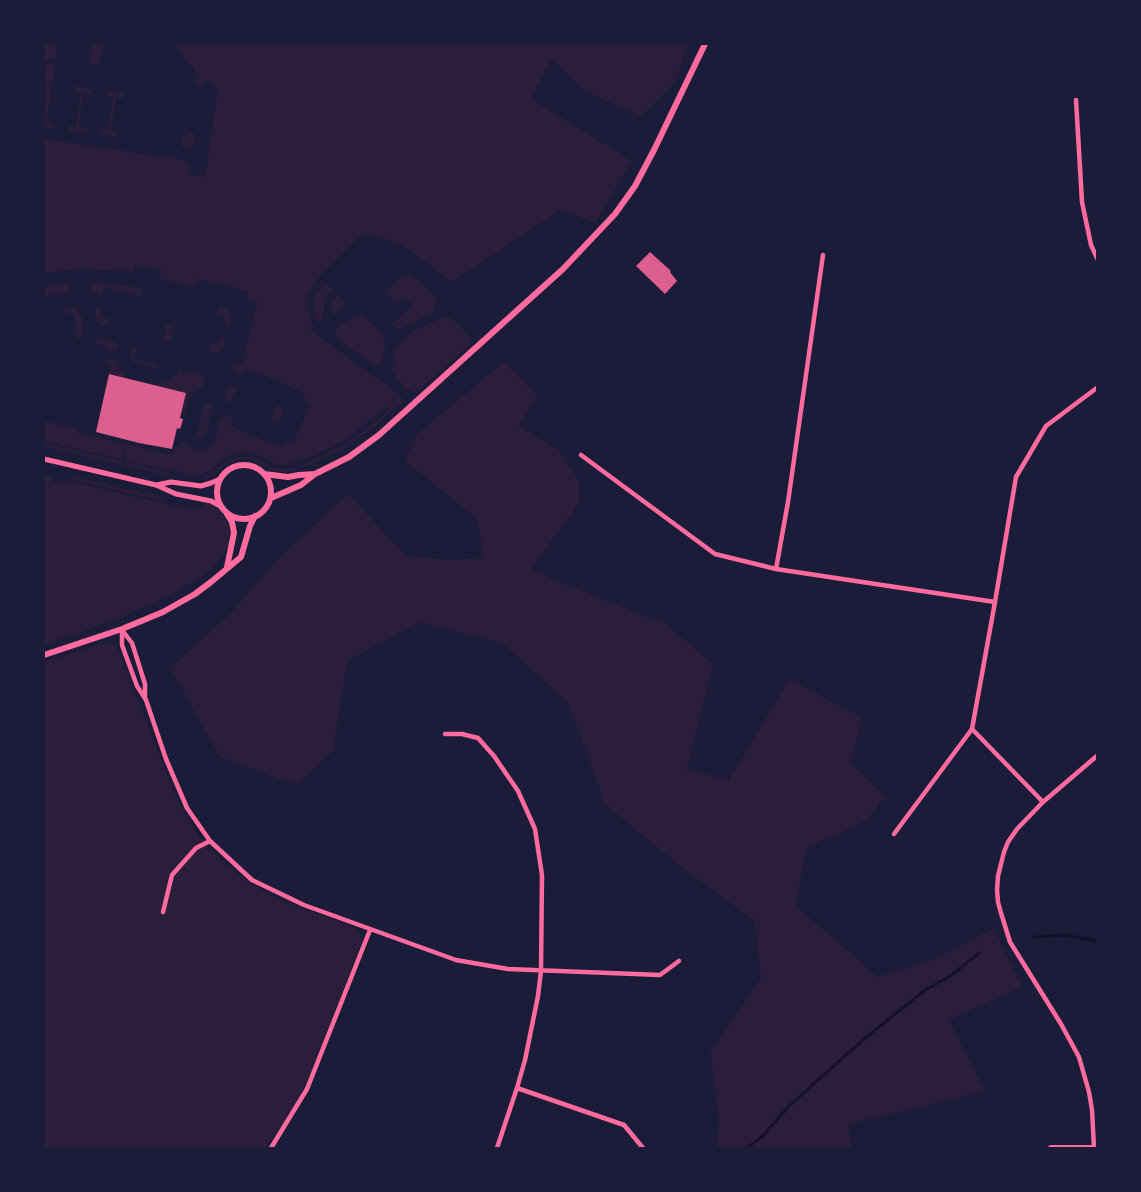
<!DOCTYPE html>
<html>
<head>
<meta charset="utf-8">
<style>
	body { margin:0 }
	#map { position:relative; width:1141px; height:1192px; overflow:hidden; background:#1b1b3a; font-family:"IBM Plex Sans",sans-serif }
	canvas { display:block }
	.frame { position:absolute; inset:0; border:45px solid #1b1b3a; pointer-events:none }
</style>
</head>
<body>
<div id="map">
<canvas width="1141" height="1192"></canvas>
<div class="frame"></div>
</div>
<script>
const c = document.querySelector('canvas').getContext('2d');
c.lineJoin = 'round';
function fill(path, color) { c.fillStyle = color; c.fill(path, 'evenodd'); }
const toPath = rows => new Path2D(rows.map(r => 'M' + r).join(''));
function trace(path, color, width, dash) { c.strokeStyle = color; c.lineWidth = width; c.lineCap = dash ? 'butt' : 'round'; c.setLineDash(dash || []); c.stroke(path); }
fill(toPath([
	[44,44,58,44,56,59,49,59,44,64],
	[92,44,103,44,100,66,89,64],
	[178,44,688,44,674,83,641,116,584,91,551,58,531,99,632,161,595,223,560,210,452,282,400,243,363,233,319,277,309,292,307,299,307,308,313,325,310,330,399,394,402,397,403,402,371,429,340,450,311,464,288,472,283,472,275,471,251,459,240,459,226,464,214,475,205,479,205,477,212,473,222,464,231,459,243,456,257,459,271,467,278,469,294,468,318,458,346,444,365,430,390,409,386,407,349,437,341,442,316,455,288,465,278,465,258,455,247,452,240,453,231,455,220,461,211,470,205,473,194,475,125,461,127,444,173,455,176,446,186,440,189,446,194,449,200,450,207,449,212,444,215,439,220,419,225,416,229,416,233,418,231,426,282,448,285,441,293,443,310,404,303,400,305,393,246,368,241,375,234,372,233,367,234,364,242,364,257,303,247,299,248,291,198,279,196,285,194,287,161,279,160,278,161,270,136,265,133,272,84,269,65,270,44,274,44,139,184,160,189,165,189,175,205,177,218,89,214,88,215,83,204,81,203,86,195,85,197,74,176,46],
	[50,62,55,63,47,122,54,123,55,127,52,128,44,127,44,108,46,92,44,75,46,65],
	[75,86,91,89,93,92,90,94,83,93,79,126,87,128,86,132,85,133,69,131,68,129,68,126,76,126,81,93,73,90],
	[108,91,123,93,125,96,122,98,116,98,111,131,119,133,117,137,100,134,100,131,108,130,113,97,105,94],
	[187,132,195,134,194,141,191,146,183,147,181,145,182,138,186,138],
	[404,274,409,275,421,282,437,299,433,312,398,330,392,324,413,305,404,296,396,303,385,292],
	[97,282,142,288,141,296,104,287,102,295,95,294,92,293,91,289,95,283],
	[65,283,70,288,69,292,44,297,44,287],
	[325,284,332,290,327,296,324,304,324,311,320,325,315,316,313,305,315,296],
	[337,295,346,303,334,316,330,307],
	[220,306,227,309,231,315,230,323,227,325,224,324,225,316,217,314,218,308],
	[96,307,102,309,101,317,109,319,107,326,101,325,97,322,94,310],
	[69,308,76,309,82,316,83,337,81,338,76,338,74,313,66,313,65,312,66,309],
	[362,313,382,334,385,341,386,346,381,361,375,365,341,342,337,336,336,329,345,322],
	[443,318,451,318,456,322,467,334,469,337,470,345,434,377,416,392,413,392,407,389,396,378,392,369,395,350,404,339,414,330],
	[166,324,174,326,171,340,169,342,163,339],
	[221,337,224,338,226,341,223,348,217,352,210,351,209,349,210,343,218,345],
	[97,338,115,342,118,344,117,349,115,351,107,350,104,345,96,344,95,341],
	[133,346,136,348,134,358,157,364,157,368,134,362,131,360,130,355],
	[107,359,116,360,119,368,125,375,125,378,109,374,112,363,106,362],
	[504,362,538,396,518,426,558,449,579,481,579,503,530,570,667,625,713,664,687,769,729,780,789,679,862,717,851,763,885,797,867,820,806,848,796,906,878,977,932,960,994,928,1021,987,949,1020,985,1091,848,1124,852,1148,717,1148,719,1120,710,1052,761,978,755,921,685,870,605,804,568,702,502,643,419,622,347,661,333,751,296,785,220,757,170,668,230,614,279,558,348,494,407,557,452,560,484,558,477,519,405,461,417,434],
	[179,370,205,376,202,388,195,392,188,400,185,415,181,414,186,393,153,385,166,382,174,377],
	[231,385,237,388,230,403,226,401,225,399,228,386],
	[209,403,212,405,212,408,206,435,202,439,200,439,197,435,204,406],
	[276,406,279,406,284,408,280,421,278,423,271,419],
	[44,421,78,429,77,432,126,444,122,458,120,459,44,441],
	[44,443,146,467,172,474,169,476,122,465,44,447],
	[44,475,51,477,51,481,63,483,65,480,174,506,203,509,204,503,210,504,220,511,228,523,230,536,229,545,222,557,210,570,173,594,121,618,44,645],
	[72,476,165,498,167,502,67,478],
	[103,643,112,643,117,647,176,797,195,830,209,849,247,881,261,890,281,900,355,928,360,934,362,941,328,1030,306,1083,282,1126,266,1148,44,1148,44,662]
]), '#2a1e3b');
trace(toPath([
	[1034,937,1063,935,1098,941],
	[747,1148,764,1135,788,1107,864,1039,925,990,949,977,979,953]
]), '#12122b', 3);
fill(toPath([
	[650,252,671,271,670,272,677,281,665,294,636,266],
	[109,374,186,393,180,418,183,419,182,423,180,429,177,428,172,449,139,443,96,432]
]), '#dd5f8e');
trace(toPath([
	[1076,100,1082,202,1091,245,1098,260],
	[581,455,715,554,776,569,995,602],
	[776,569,788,502,823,255],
	[122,629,122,645,137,686,146,700,166,759,187,808,210,841,252,880,304,905,456,960,508,969,660,975,679,961],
	[122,630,132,643,145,684,145,697],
	[972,729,1043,802],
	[445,734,462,734,478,738,494,756,518,791,535,829,542,875,541,971,538,996,525,1060,517,1088,497,1148],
	[894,834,972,729,995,602,1016,477,1046,426,1098,387],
	[163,912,172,875,196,848,210,841],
	[517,1088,624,1125,643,1148],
	[271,1148,307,1089,370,930],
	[1094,1148,1092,1110,1089,1092,1079,1057,1061,1024,1010,942,1001,913,998,902,997,890,998,876,1004,852,1008,842,1017,829,1043,802,1098,755]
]), '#ff6b9d', 4.5);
trace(toPath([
	[44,459,156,485,176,494,211,501,222,507],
	[156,485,171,482,201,486,211,483,220,479]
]), '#ff6b9d', 5);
trace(toPath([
	'217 492a27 27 0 1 1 54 0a27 27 0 1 1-54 0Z',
	[264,474,288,477,299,475,315,474],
	[271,498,301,485,315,474,349,457,379,435,563,269,615,214,635,186,654,150,705,44],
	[227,514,232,522,234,533,227,567],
	[44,655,122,629,163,612,195,594,211,582,241,557,250,526,255,516],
	[1051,1148,1097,1148]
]), '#ff6b9d', 6);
</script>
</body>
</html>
